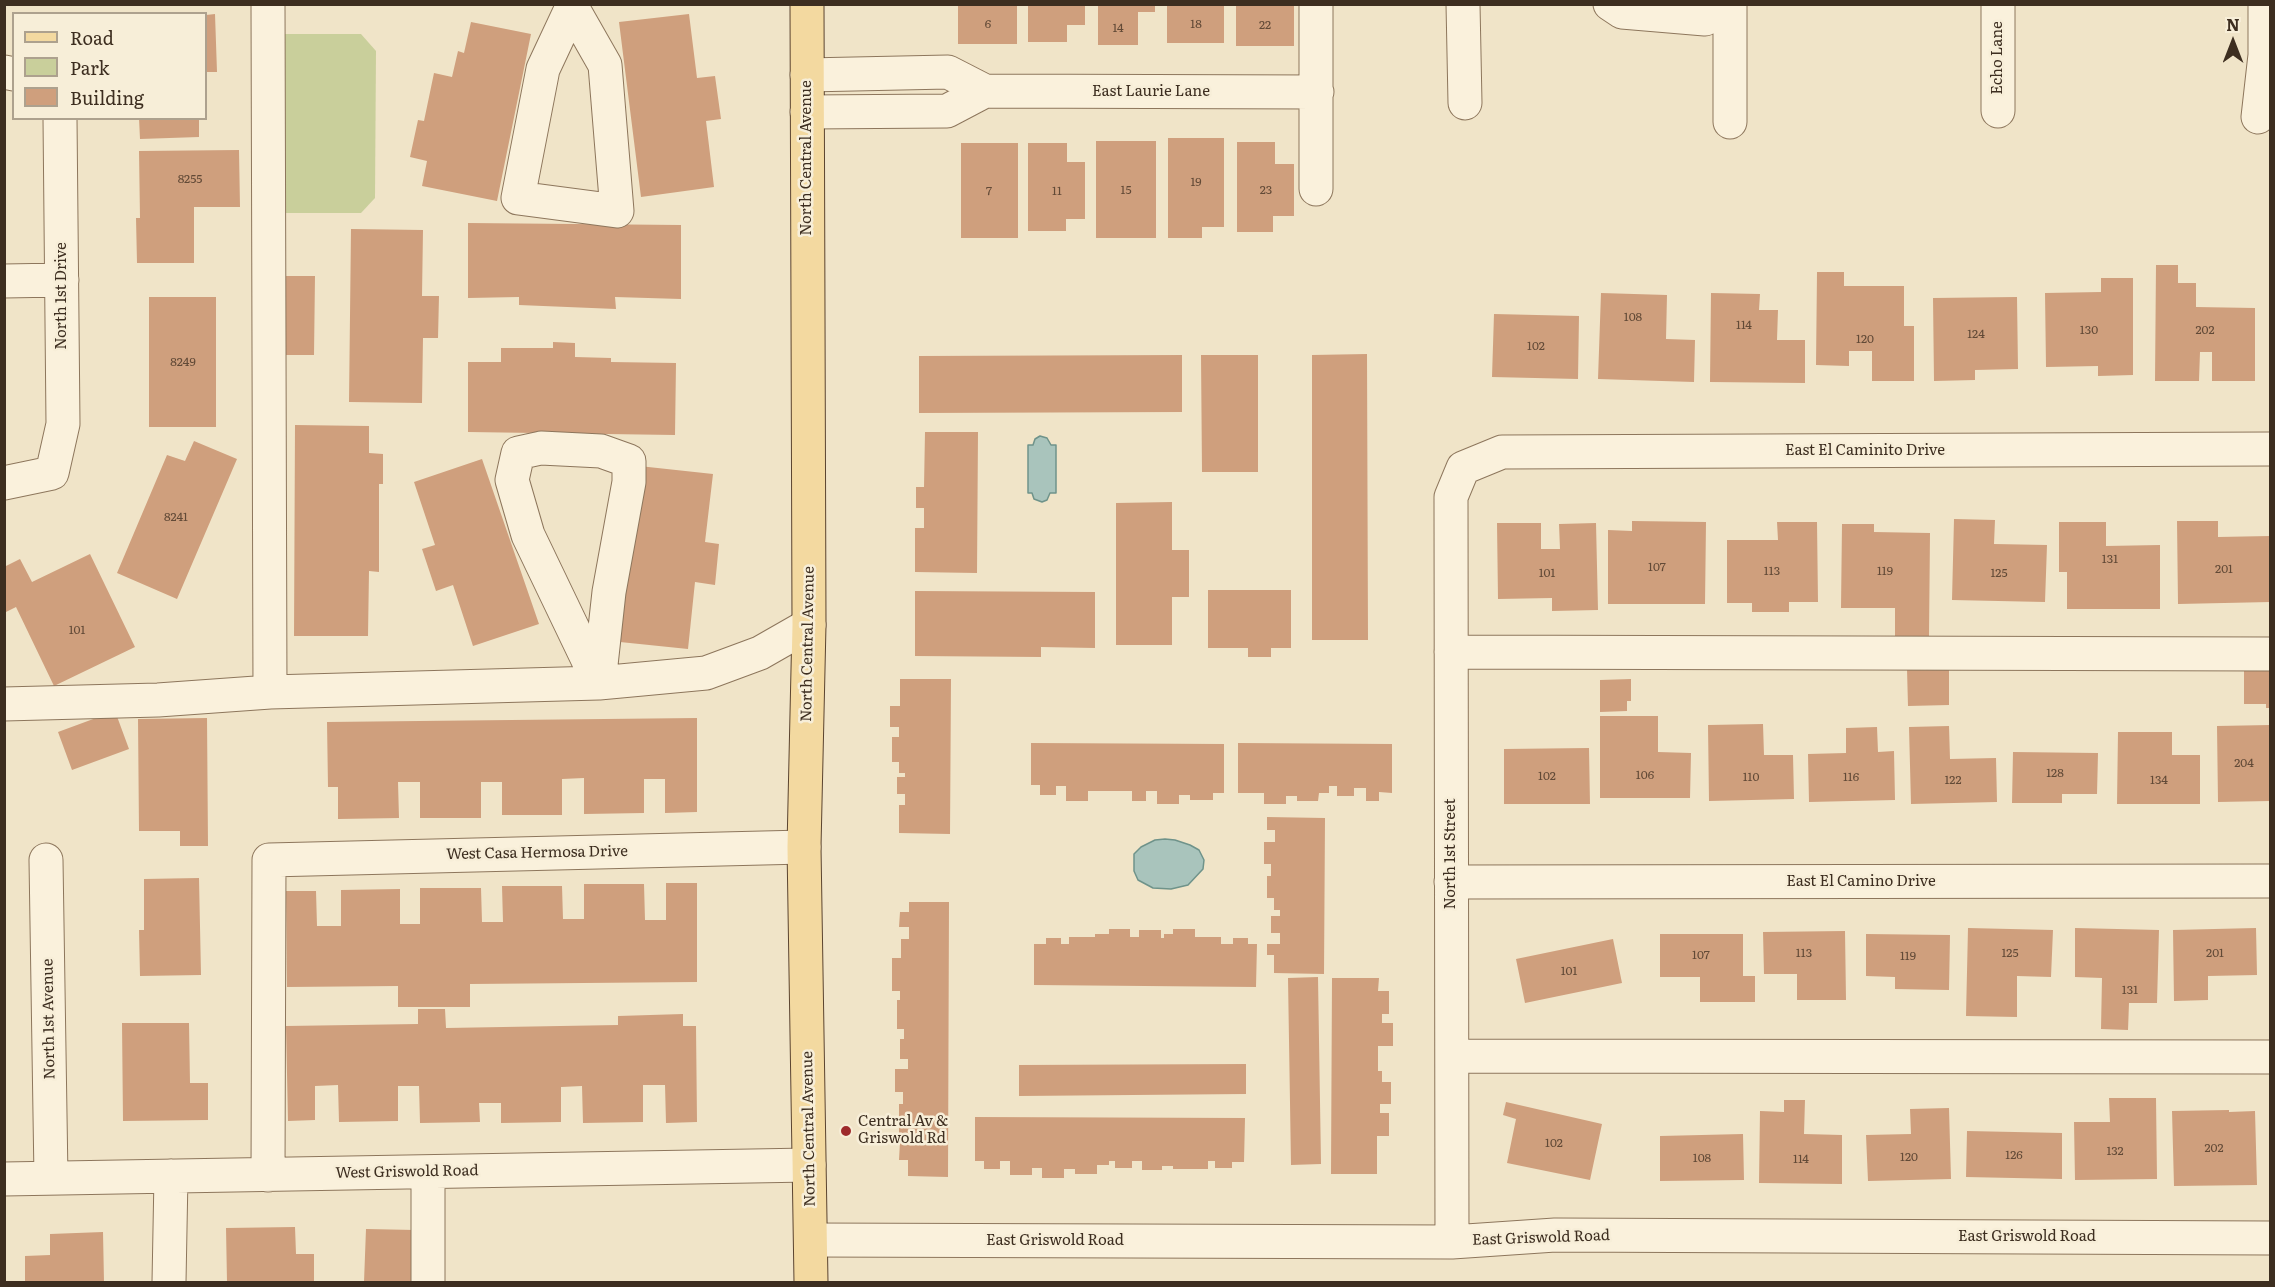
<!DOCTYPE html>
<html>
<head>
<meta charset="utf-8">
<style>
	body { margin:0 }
	#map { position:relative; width:2275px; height:1287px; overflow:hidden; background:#f0e4c8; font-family:Literata,serif }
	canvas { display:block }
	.frame { position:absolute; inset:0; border:6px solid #3d2e20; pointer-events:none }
	.legend { position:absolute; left:12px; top:12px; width:195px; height:108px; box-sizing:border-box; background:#f7eed8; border:2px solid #ada18e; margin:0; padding:8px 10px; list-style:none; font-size:18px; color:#3d2e20 }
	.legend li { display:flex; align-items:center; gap:12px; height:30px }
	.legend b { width:30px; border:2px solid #ada18e }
	.north { position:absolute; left:2203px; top:12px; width:60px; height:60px; -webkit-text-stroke:4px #f7eed8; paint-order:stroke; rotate:0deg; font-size:16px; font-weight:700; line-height:24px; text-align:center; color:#3d2e20 }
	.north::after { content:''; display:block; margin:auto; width:21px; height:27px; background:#3d2e20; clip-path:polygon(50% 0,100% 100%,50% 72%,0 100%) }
</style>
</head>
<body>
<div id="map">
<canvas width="2275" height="1287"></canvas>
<div class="frame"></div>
<ul class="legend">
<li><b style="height:8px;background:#f3d9a0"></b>Road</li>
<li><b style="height:16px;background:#c9cf9b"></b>Park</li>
<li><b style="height:16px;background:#cf9f7d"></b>Building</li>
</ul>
<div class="north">N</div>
</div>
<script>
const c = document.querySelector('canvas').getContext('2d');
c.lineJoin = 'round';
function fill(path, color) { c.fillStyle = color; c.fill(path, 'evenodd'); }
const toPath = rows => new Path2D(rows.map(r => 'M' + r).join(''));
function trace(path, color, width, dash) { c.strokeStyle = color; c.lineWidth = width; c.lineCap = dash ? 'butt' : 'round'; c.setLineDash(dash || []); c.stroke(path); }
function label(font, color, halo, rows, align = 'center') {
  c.font = font + ' Literata,serif'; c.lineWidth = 5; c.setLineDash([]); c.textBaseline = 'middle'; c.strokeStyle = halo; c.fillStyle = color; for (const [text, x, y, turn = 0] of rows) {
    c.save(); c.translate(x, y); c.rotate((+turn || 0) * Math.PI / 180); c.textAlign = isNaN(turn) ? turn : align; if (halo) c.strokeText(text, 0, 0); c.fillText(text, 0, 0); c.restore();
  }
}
fill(toPath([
	[285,34,361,34,376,51,375,198,361,213,285,213]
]), '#c9cf9b');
const water = toPath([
	[1040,436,1047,438,1051,445,1056,445,1056,493,1050,493,1047,500,1042,502,1034,499,1032,493,1028,493,1028,445,1033,445,1035,439,1040,436],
	[1165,839,1175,840,1190,845,1199,850,1204,860,1203,869,1188,885,1171,889,1153,888,1138,880,1134,871,1134,854,1141,847,1155,840,1165,839]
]);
fill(water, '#a9c4bc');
trace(water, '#6f938a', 1.5);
fill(toPath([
	[958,4,1017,4,1017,44,958,44],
	[1028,4,1085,4,1085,25,1067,25,1067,42,1028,42],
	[1098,4,1155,4,1155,12,1138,12,1138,45,1098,45],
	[1167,4,1224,4,1224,43,1167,43],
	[1236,4,1294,4,1294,46,1236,46],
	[215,14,217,72,206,72,206,15],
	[689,14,697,78,715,76,721,119,706,121,714,187,641,197,619,22],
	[471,22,531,34,497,201,422,186,427,161,410,157,418,120,424,121,434,73,452,77,458,51,464,53],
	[139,118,199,118,199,137,140,139],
	[1168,138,1224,138,1224,227,1202,227,1202,238,1168,238],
	[1096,141,1156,141,1156,238,1096,238],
	[1237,142,1275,142,1275,164,1294,164,1294,216,1273,216,1273,232,1237,232],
	[961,143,1018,143,1018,238,961,238],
	[1028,143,1067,143,1067,162,1085,162,1085,219,1066,219,1066,231,1028,231],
	[239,150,240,207,194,207,194,263,137,263,136,218,140,218,139,151],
	[468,223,681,225,681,299,615,297,616,309,519,305,519,297,468,298],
	[351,229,423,230,422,296,439,296,438,338,423,338,422,403,349,402],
	[2156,265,2178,265,2178,283,2196,283,2196,307,2255,308,2255,381,2212,381,2212,352,2200,352,2199,381,2155,381],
	[1817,272,1844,272,1844,286,1904,286,1904,326,1914,326,1914,381,1872,381,1872,351,1849,351,1849,366,1816,365],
	[285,276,315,276,314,355,285,355],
	[2101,278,2133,278,2133,375,2098,376,2098,366,2046,367,2045,293,2101,292],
	[1601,293,1667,295,1666,339,1695,340,1694,382,1598,379],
	[1711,293,1760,294,1759,310,1778,310,1777,340,1805,340,1805,383,1710,382],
	[149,297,216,297,216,427,149,427],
	[2017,297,2018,369,1975,370,1975,380,1934,381,1933,298],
	[1494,314,1579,316,1578,379,1492,377],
	[553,342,575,343,575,357,611,358,611,362,676,363,675,435,468,432,468,362,501,362,501,348,553,348],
	[1367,354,1368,640,1312,640,1312,355],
	[1182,355,1182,412,919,413,919,356],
	[1201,355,1258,355,1258,472,1202,472],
	[295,425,369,426,369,453,383,454,383,484,379,484,379,572,369,571,368,636,294,636],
	[925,432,978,432,977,573,915,572,915,528,924,528,924,508,916,508,916,487,924,487],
	[194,441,237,459,177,599,117,573,167,455,185,461],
	[482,459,539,624,473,646,453,585,436,591,422,549,435,545,414,482],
	[639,466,713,474,705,542,719,544,715,585,695,582,688,649,620,642],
	[1172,502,1172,550,1189,550,1189,597,1172,597,1172,645,1116,645,1116,503],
	[1954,519,1995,520,1994,544,2047,545,2045,602,1952,600],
	[1632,521,1706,522,1705,604,1608,604,1608,530,1632,531],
	[2177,521,2218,521,2218,537,2270,536,2270,602,2178,604],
	[1777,522,1817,522,1818,602,1789,602,1789,612,1752,612,1752,603,1727,603,1727,540,1778,540],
	[2059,522,2106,522,2106,546,2160,545,2160,609,2067,609,2067,572,2059,572],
	[1497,523,1541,523,1541,549,1560,549,1559,524,1596,523,1598,610,1552,611,1552,598,1498,599],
	[1842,524,1874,524,1874,532,1930,533,1929,637,1895,637,1895,608,1841,608],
	[90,554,135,647,54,686,16,607,4,613,4,567,20,559,32,582],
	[1208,590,1291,590,1291,648,1271,648,1271,657,1248,657,1248,648,1208,648],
	[915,591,1095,592,1095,648,1041,647,1041,657,915,656],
	[1949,668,1949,705,1908,706,1907,669],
	[2244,670,2270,670,2270,708,2266,708,2266,704,2244,704],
	[900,679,951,679,950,834,899,833,899,805,905,805,905,794,897,794,897,777,905,777,905,773,899,773,899,762,892,762,892,737,899,737,899,727,890,727,890,706,900,706],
	[1631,679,1631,701,1627,701,1627,711,1600,712,1600,680],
	[115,711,129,749,72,770,58,732],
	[1600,716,1658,716,1658,752,1691,753,1690,798,1600,798],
	[207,718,208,846,180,846,180,831,139,831,138,719],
	[697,718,697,812,665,813,665,779,644,779,644,813,584,814,584,778,562,779,562,815,502,815,502,782,481,782,481,818,420,818,420,782,398,782,399,818,338,819,338,787,328,787,327,722],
	[1763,724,1764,755,1793,755,1794,799,1709,801,1708,725],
	[2270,725,2270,801,2218,802,2217,726],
	[1949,726,1950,759,1996,758,1997,802,1911,804,1909,727],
	[1877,727,1878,752,1894,751,1895,800,1809,802,1808,754,1846,753,1846,728],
	[2118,732,2172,732,2172,755,2200,755,2200,804,2117,804],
	[1031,743,1224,744,1224,793,1213,793,1213,800,1190,800,1190,795,1179,795,1179,804,1157,804,1157,791,1146,791,1146,801,1132,801,1132,791,1088,791,1088,801,1066,801,1066,786,1056,786,1056,795,1040,795,1040,785,1031,785],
	[1238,743,1392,744,1392,793,1379,792,1379,801,1366,801,1366,788,1354,788,1354,796,1337,796,1337,786,1329,786,1329,793,1319,793,1318,801,1297,801,1297,796,1286,796,1286,804,1264,804,1264,793,1238,793],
	[1589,748,1590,804,1504,804,1504,749],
	[2013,752,2098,753,2097,794,2062,794,2062,803,2012,803],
	[1267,817,1325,818,1324,974,1274,973,1274,955,1267,955,1267,944,1280,944,1280,933,1271,933,1271,916,1280,916,1280,910,1274,910,1274,898,1267,898,1267,876,1271,876,1271,864,1264,864,1264,842,1275,842,1275,830,1267,830],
	[199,878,201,975,140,976,139,930,144,930,144,879],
	[666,883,697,883,697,982,470,984,470,1007,398,1007,398,986,287,987,286,891,316,891,317,926,341,926,341,890,400,889,400,924,420,924,420,888,481,888,482,922,503,922,502,886,562,886,563,919,584,919,584,884,644,884,645,920,666,920],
	[909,902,949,902,948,1177,908,1176,908,1160,899,1160,900,1142,908,1142,908,1135,899,1135,899,1104,903,1104,903,1092,895,1092,895,1069,908,1069,908,1059,900,1059,900,1039,904,1039,904,1029,897,1029,897,1000,900,1000,900,991,892,991,892,958,901,958,901,939,909,939,909,927,899,927,900,912,909,912],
	[1968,928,2053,930,2051,977,2017,976,2017,1017,1966,1016],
	[2075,928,2159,930,2157,1003,2129,1003,2128,1030,2101,1029,2102,978,2075,977],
	[2256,928,2257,975,2208,976,2208,1000,2174,1001,2173,930],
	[1109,929,1130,929,1130,937,1139,937,1139,930,1161,930,1161,938,1164,938,1164,934,1173,934,1173,929,1195,929,1195,937,1221,937,1221,944,1233,944,1233,938,1248,938,1248,944,1257,944,1256,987,1034,985,1034,944,1046,944,1046,938,1061,938,1061,944,1069,944,1069,937,1095,937,1095,934,1109,934],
	[1845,931,1846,1000,1797,1000,1797,974,1764,974,1763,932],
	[1660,934,1743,934,1743,976,1755,976,1755,1002,1700,1002,1700,977,1660,977],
	[1866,934,1950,935,1949,990,1895,989,1895,977,1866,976],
	[1613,939,1622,983,1525,1003,1516,959],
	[1318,977,1321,1164,1291,1165,1288,978],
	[1332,978,1379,978,1378,991,1389,991,1389,1014,1382,1014,1382,1023,1393,1023,1393,1046,1378,1046,1378,1071,1382,1071,1382,1082,1391,1082,1391,1104,1380,1104,1380,1113,1389,1113,1389,1136,1377,1136,1377,1174,1331,1174],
	[418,1009,445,1009,446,1028,618,1025,618,1016,683,1014,683,1026,696,1026,697,1122,666,1123,665,1085,643,1085,643,1122,583,1123,582,1086,561,1087,561,1122,501,1123,501,1103,479,1103,480,1122,420,1123,419,1086,398,1086,398,1121,339,1122,338,1085,315,1086,315,1120,288,1121,286,1026,418,1024],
	[122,1023,189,1023,190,1083,208,1083,208,1120,123,1121],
	[1246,1064,1246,1094,1019,1096,1019,1065],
	[2109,1098,2156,1098,2157,1179,2075,1180,2074,1122,2110,1122],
	[1784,1100,1805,1100,1804,1134,1842,1135,1842,1184,1759,1183,1760,1111,1784,1112],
	[1506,1102,1602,1124,1590,1180,1507,1163,1516,1119,1503,1115],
	[1949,1108,1951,1179,1868,1181,1866,1135,1911,1134,1910,1109],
	[2229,1110,2229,1112,2255,1111,2257,1185,2174,1186,2172,1111],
	[975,1117,1245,1118,1244,1162,1232,1162,1232,1168,1215,1168,1215,1161,1208,1161,1208,1169,1173,1169,1173,1166,1162,1166,1162,1170,1142,1170,1142,1161,1132,1161,1132,1168,1115,1168,1115,1161,1109,1161,1109,1165,1097,1165,1097,1174,1075,1174,1075,1169,1064,1169,1064,1178,1042,1178,1042,1168,1032,1168,1032,1175,1010,1175,1010,1161,1000,1161,1000,1169,984,1169,984,1161,975,1161],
	[1967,1131,2062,1133,2062,1179,1966,1177],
	[1743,1134,1744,1180,1660,1181,1660,1136],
	[295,1227,296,1254,314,1254,314,1282,227,1282,226,1228],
	[366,1229,415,1230,414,1282,364,1282],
	[103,1232,104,1282,25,1282,25,1256,50,1255,50,1234]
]), '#cf9f7d');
const minor = toPath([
	[268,4,270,692],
	[1316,4,1316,189],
	[1463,4,1465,103],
	[1610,4,1622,12,1705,19,1720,4],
	[1730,4,1730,122],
	[1998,4,1998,111],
	[572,7,605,65,617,211,518,198,543,69,572,7],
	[4,72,14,74],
	[807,75,948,72,985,91,1317,92],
	[807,112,947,111,985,91],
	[2258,117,2265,55,2265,4],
	[4,281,62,280],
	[541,448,601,451,629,461,629,482,609,592,599,683,528,535,512,480,518,453,541,448],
	[4,483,52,473,63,424,60,118],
	[1451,652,2270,654],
	[4,704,158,700,270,692,599,683,706,673,760,653,809,625],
	[46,860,51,1178],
	[1451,882,2270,881],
	[1452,1056,2270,1057],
	[268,1175,269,860,804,847],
	[4,1179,809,1165],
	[811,1240,1452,1242,1555,1235,2270,1238],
	[1452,1242,1451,497,1463,468,1502,452,2270,449],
	[169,1282,171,1176],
	[428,1282,428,1172]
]);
const major = toPath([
	[807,4,809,625,804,847,811,1282]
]);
trace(minor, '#8d765c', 35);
trace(major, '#5b4430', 35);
trace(minor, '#faf1dc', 33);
trace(major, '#f3d9a0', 33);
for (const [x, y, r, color] of [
	[846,1131,6,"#9e2a2b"]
]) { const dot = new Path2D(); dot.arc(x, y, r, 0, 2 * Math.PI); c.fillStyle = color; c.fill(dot); trace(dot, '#f7eed8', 2); }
label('12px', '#624a37', null, [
	["6",988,24],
	["18",1196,24],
	["22",1265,25],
	["14",1118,28],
	["8255",190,179],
	["19",1196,182],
	["15",1126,190],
	["23",1266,190],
	["7",989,191],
	["11",1057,191],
	["108",1633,317],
	["114",1744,325],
	["130",2089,330],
	["202",2205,330],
	["124",1976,334],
	["120",1865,339],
	["102",1536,346],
	["8249",183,362],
	["8241",176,517],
	["131",2110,559],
	["107",1657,567],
	["201",2224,569],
	["113",1772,571],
	["119",1885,571],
	["101",1547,573],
	["125",1999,573],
	["101",77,630],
	["204",2244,763],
	["128",2055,773],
	["106",1645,775],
	["102",1547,776],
	["110",1751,777],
	["116",1851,777],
	["122",1953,780],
	["134",2159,780],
	["113",1804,953],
	["125",2010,953],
	["201",2215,953],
	["107",1701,955],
	["119",1908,956],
	["101",1569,971],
	["131",2130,990],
	["102",1554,1143],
	["202",2214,1148],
	["132",2115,1151],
	["126",2014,1155],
	["120",1909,1157],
	["108",1702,1158],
	["114",1801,1159]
]);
label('15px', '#3d2e20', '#f7eed8', [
	["Echo Lane",1998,58,-90],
	["East Laurie Lane",1151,92],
	["North Central Avenue",807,158,-90],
	["North 1st Drive",62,296,-90],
	["East El Caminito Drive",1865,451],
	["North Central Avenue",808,644,-89],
	["West Casa Hermosa Drive",537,853,-1],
	["North 1st Street",1451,854,-90],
	["East El Camino Drive",1861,882],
	["North 1st Avenue",49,1019,-91],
	["North Central Avenue",809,1129,-91],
	["West Griswold Road",407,1172,-1],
	["East Griswold Road",2027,1237],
	["East Griswold Road",1541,1238,-2],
	["East Griswold Road",1055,1241]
]);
label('15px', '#3d2e20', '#f7eed8', [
	["Central Av &",858,1122],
	["Griswold Rd",858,1139]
], 'left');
</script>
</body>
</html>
